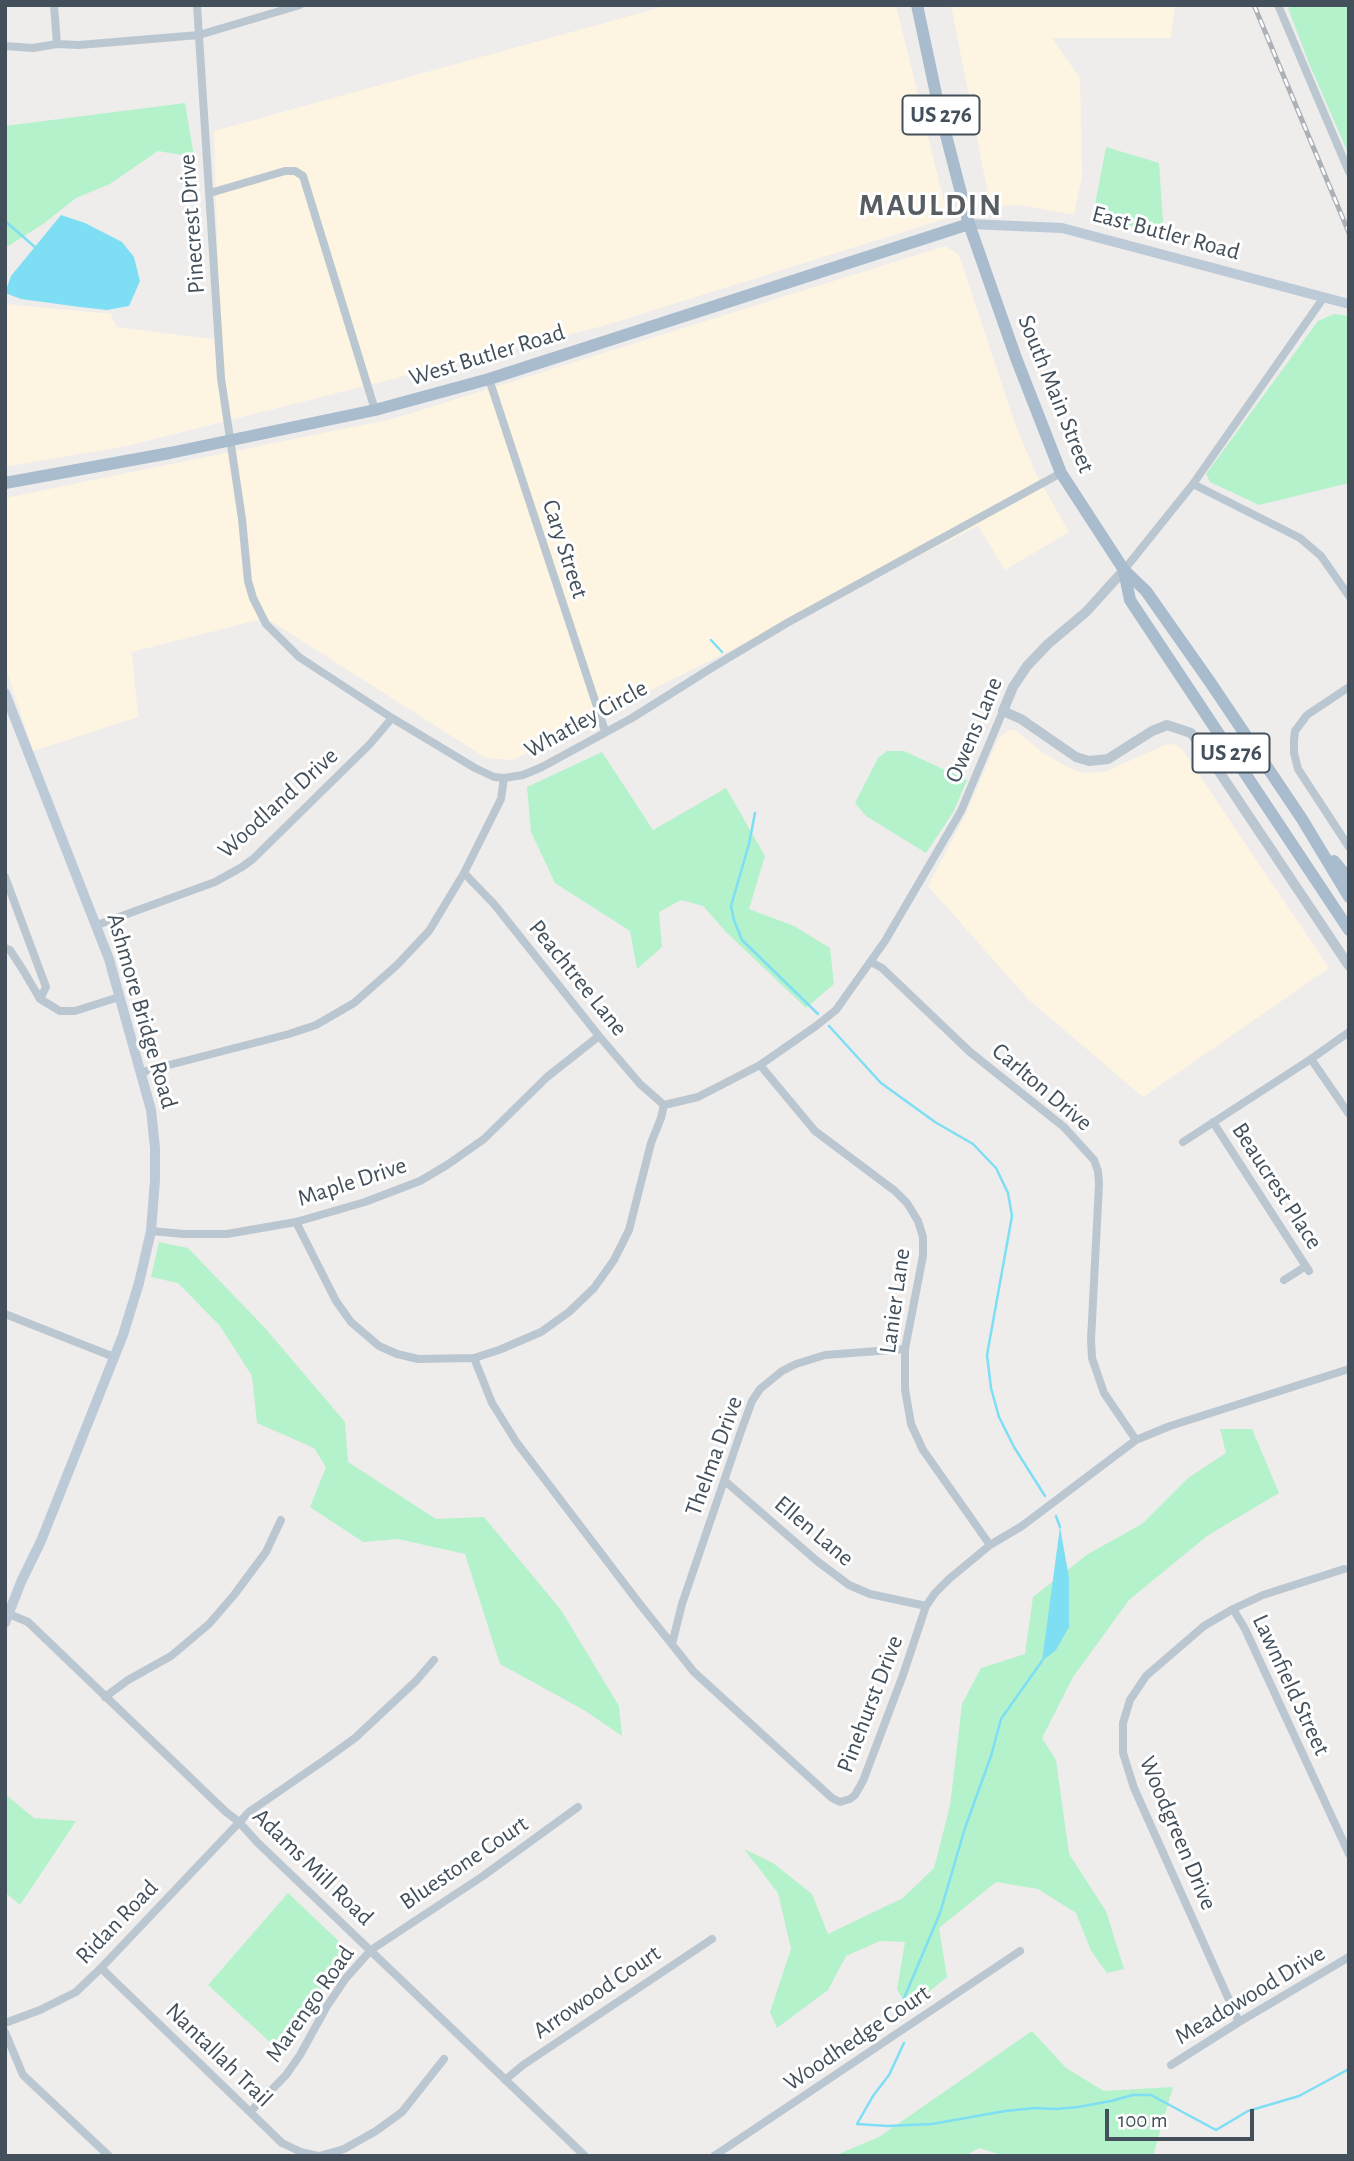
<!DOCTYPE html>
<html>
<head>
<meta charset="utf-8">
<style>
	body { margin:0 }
	#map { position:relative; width:1354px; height:2161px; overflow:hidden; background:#efecec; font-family:"Alegreya Sans",sans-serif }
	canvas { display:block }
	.frame { position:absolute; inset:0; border:7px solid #43505b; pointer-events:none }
	.scale { position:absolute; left:1105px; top:2109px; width:149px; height:32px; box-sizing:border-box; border:4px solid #43505b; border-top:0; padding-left:9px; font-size:21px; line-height:24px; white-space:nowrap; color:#43505b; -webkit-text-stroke:5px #fff; paint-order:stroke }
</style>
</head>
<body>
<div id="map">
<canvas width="1354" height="2161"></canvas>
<div class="frame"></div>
<div class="scale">100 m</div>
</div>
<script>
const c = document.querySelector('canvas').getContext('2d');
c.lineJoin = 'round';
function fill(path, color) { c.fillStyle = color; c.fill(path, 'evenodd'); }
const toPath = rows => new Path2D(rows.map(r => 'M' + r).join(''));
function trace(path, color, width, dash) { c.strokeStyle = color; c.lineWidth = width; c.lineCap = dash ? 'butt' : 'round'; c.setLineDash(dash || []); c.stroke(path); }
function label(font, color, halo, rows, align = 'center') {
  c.font = font + ' "Alegreya Sans",sans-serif'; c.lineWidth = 6; c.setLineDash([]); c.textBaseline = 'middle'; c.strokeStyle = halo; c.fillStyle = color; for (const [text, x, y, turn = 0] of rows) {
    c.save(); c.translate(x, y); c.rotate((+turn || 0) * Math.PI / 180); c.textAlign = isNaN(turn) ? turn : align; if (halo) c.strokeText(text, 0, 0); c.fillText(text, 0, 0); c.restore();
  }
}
fill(toPath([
	[669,5,896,5,948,218,603,326,127,446,5,467,5,304,111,314,116,327,220,340,214,131],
	[951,5,1175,5,1171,38,1052,38,1080,78,1082,177,1074,215,1019,205,999,206,989,199],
	[945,246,959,255,1014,421,1036,474,1069,532,1005,570,978,526,512,760,486,758,266,618,132,652,138,717,33,751,5,666,5,498,396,418],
	[1009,730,1015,730,1042,752,1067,767,1084,773,1104,772,1165,745,1174,744,1182,749,1329,968,1143,1097,1028,999,928,886,967,812,999,737]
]), '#fdf4e1');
fill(toPath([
	[1297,5,1349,5,1349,155,1308,61,1288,8],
	[185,103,194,157,158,151,110,184,76,198,43,224,5,248,5,126],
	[1106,147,1159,163,1164,236,1093,215],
	[1334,314,1349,316,1349,483,1259,505,1210,482,1206,474,1318,321],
	[887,751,904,751,967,780,954,811,926,853,866,816,855,803,878,758],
	[602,752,653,830,726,788,765,856,749,909,794,926,830,948,834,984,806,1008,726,932,703,906,681,900,659,912,662,947,637,969,630,931,555,883,531,832,527,787],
	[159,1242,188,1248,265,1328,345,1422,348,1462,436,1519,484,1517,561,1610,619,1706,622,1736,584,1710,500,1664,465,1554,398,1539,363,1542,310,1507,326,1467,314,1448,257,1423,252,1376,220,1326,178,1283,151,1277],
	[1220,1429,1252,1429,1279,1493,1207,1536,1129,1600,1073,1677,1042,1738,1056,1760,1069,1854,1106,1911,1124,1969,1107,1973,1091,1951,1076,1913,1038,1889,996,1882,939,1928,947,1977,908,2009,897,1989,905,1942,880,1941,846,1956,828,1990,777,2028,770,2012,791,1949,778,1893,744,1849,773,1863,812,1894,828,1934,903,1898,934,1868,950,1806,962,1704,981,1668,1025,1654,1033,1597,1088,1554,1142,1524,1188,1478,1226,1453],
	[5,1794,34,1818,76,1821,20,1905,5,1892],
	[288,1893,345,1947,284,2055,208,1985],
	[1032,2031,1066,2068,1104,2091,1173,2087,1153,2156,1005,2156,979,2148,965,2156,834,2156,879,2137]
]), '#b4f2cb');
fill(toPath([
	[61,215,85,223,122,242,134,257,140,281,129,306,107,310,80,307,21,299,5,293,11,276],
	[1060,1527,1069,1578,1069,1627,1056,1650,1042,1661]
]), '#7ddef4');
trace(toPath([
	[5,221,36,248],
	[711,640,722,652],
	[755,813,749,844,731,906,734,920,742,940,818,1014],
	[829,1026,881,1083,935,1122,973,1144,996,1168,1008,1193,1012,1216,987,1355,991,1388,999,1417,1014,1447,1045,1496],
	[1056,1516,1060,1527],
	[899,2016,902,2003,940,1913,965,1828,991,1756,1001,1719,1042,1661],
	[857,2124,888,2126,932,2124,1005,2111,1035,2108,1056,2109,1078,2107,1111,2101,1133,2095,1151,2095,1216,2130,1248,2111,1299,2096,1349,2069],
	[857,2124,873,2096,889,2075,904,2043]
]), '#7ddef4', 2.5);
trace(toPath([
	[54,5,57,44],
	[197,5,221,378,242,519,248,581,253,598,266,624,299,657,392,718,475,768,494,777,504,778,523,775,542,767,632,718,713,667,787,623,1061,473],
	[1278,5,1349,172],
	[5,46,33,48,57,44,79,45,199,35,300,5],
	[210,193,285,171,295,171,303,176,375,410],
	[489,379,605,731],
	[1193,484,1300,538,1321,556,1349,596],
	[1124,570,1193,484,1324,297],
	[1349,687,1307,715,1295,731,1294,740,1294,753,1298,769,1349,847],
	[464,873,494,904,599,1036,640,1084,664,1105],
	[5,877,46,987,40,999],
	[97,925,215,882,242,867,253,859,370,744,392,718],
	[5,948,10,950,23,970,40,999,60,1011,75,1011,119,997],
	[871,962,882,968,970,1052,1064,1127,1094,1160,1098,1171,1099,1184,1091,1340,1092,1358,1104,1393,1136,1440],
	[1311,1059,1349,1114],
	[760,1065,815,1131,895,1191,907,1203,918,1221,923,1237,923,1256,905,1349,905,1389,911,1424,923,1450,990,1545],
	[142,1072,289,1034,316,1025,354,1003,397,965,429,931,464,873,501,799,504,778],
	[664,1105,698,1097,760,1065,816,1026,836,1010,885,941,961,811,1003,711],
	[1213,1122,1309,1271],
	[1183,1142,1311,1059,1349,1032],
	[296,1222,336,1301,351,1322,379,1346,397,1354,418,1359,474,1358,499,1350,541,1332,569,1312,594,1288,614,1260,629,1230,651,1143,661,1118,664,1105],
	[151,1231,184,1234,227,1234,296,1222,365,1202,420,1181,447,1165,484,1139,547,1077,599,1036],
	[1284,1280,1306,1266],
	[5,1314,114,1357],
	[474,1358,492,1403,517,1443,639,1603,694,1672,832,1798,840,1802,850,1799,855,1795,863,1781,903,1675,926,1606,935,1593,949,1579,990,1545,1022,1526,1136,1440,1170,1426,1349,1369],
	[725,1481,817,1561,849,1585,870,1594,926,1606],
	[1233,1609,1245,1629,1349,1854],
	[9,1614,28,1622,226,1812,238,1821,258,1843,585,2156],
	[672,1644,682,1604,740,1434,752,1401,760,1389,782,1371,796,1364,825,1355,905,1349],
	[105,1697,128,1680,171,1656,209,1624,234,1595,266,1552,281,1520],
	[101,1968,282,2143,301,2152,318,2156],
	[1239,2022,1134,1788,1123,1753,1123,1723,1130,1700,1146,1676,1204,1626,1233,1609,1263,1595,1344,1569],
	[5,2023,40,2010,76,1992,101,1968,249,1812,326,1759,355,1738,416,1681,434,1660],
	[5,2032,23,2075,109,2156],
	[1171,2065,1239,2022,1349,1957],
	[505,2080,523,2065,712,1939],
	[251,2111,286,2075,300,2055,327,2006,346,1978,371,1950,483,1876,578,1807],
	[319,2156,344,2149,376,2131,402,2112,444,2059],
	[714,2156,1020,1951]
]), '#bbc7d0', 8);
trace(toPath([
	[1124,570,1086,612,1048,644,1027,666,1013,687,1003,711,1021,719,1076,757,1089,761,1108,759,1152,731,1167,725,1191,733,1206,752,1349,966]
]), '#bbc7d0', 10);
trace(toPath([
	[969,224,1062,228,1349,304],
	[5,693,109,959,151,1110,155,1148,155,1180,151,1231,139,1283,123,1335,41,1541,21,1582,5,1623]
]), '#bccad8', 10);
trace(toPath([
	[917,5,939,108,969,224,1016,358,1061,473,1124,570,1146,591,1210,682,1302,819,1349,897],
	[5,483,170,453,375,410,489,379,969,224],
	[1124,571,1130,600,1349,930],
	[1334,861,1349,879]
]), '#a8bcce', 12);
const rail = toPath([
	[1254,5,1349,233]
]);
trace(rail, '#adb1b7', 5);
trace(rail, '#fff', 2.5, [8]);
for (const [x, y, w] of [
	[941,115,77],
	[1231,753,77]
]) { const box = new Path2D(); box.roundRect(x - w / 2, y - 19.5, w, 39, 5); c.fillStyle = '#fff'; c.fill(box); trace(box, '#43505b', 2); }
label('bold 23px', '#43505b', null, [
	["US 276",941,115],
	["US 276",1231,753]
]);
label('24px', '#43505b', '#fff', [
	["Pinecrest Drive",192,224,-94],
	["East Butler Road",1166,233,15],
	["West Butler Road",487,355,-17],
	["South Main Street",1056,394,68],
	["Cary Street",565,549,72],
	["Whatley Circle",586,719,-29],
	["Owens Lane",974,730,-67],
	["Woodland Drive",278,803,-42],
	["Peachtree Lane",578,978,51],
	["Ashmore Bridge Road",142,1011,74],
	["Carlton Drive",1042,1087,40],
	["Maple Drive",352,1182,-18],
	["Beaucrest Place",1277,1186,57],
	["Lanier Lane",895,1301,-82],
	["Thelma Drive",714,1456,-70],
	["Ellen Lane",814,1531,40],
	["Lawnfield Street",1291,1685,65],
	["Pinehurst Drive",870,1704,-69],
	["Woodgreen Drive",1178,1833,67],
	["Bluestone Court",464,1863,-34],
	["Adams Mill Road",313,1867,44],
	["Ridan Road",117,1922,-46],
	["Arrowood Court",597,1992,-34],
	["Meadowood Drive",1250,1995,-31],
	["Marengo Road",310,2004,-55],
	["Woodhedge Court",857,2038,-34],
	["Nantallah Trail",219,2055,44]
]);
c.letterSpacing = '2px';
label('bold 32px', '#585d62', '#fff', [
	["MAULDIN",931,205]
]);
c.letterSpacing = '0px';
</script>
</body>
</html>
